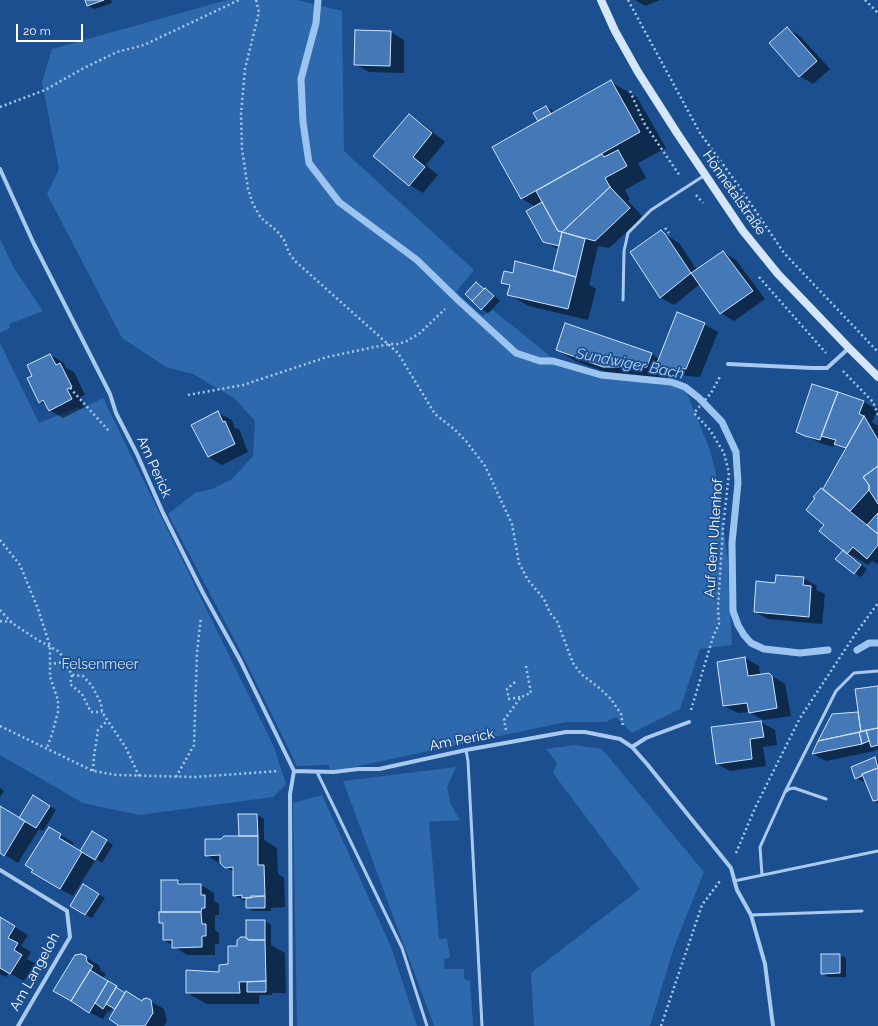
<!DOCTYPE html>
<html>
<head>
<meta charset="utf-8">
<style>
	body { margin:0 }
	#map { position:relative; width:878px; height:1026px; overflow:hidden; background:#1b4f8f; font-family:Raleway,sans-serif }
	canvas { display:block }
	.scale { position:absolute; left:16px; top:24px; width:67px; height:18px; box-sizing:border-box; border:2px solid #fff; border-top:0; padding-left:5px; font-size:12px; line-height:14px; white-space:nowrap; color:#fff; -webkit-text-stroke:3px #1b4f8f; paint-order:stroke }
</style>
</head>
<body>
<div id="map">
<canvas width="878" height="1026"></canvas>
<div class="scale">20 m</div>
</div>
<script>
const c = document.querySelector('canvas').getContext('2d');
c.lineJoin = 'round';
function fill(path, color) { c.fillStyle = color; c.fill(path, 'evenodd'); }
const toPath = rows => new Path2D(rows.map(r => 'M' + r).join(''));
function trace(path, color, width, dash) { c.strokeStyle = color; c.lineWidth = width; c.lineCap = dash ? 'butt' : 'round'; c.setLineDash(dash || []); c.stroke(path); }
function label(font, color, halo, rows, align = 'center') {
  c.font = font + ' Raleway,sans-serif'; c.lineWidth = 3.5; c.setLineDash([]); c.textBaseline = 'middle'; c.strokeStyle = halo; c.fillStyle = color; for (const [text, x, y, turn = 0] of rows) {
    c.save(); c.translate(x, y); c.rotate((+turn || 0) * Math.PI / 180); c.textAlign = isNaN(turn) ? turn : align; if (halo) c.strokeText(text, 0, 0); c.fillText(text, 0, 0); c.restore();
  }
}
fill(toPath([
	[227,0,298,0,342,11,344,151,474,270,456,292,482,316,493,310,551,357,603,373,682,381,710,450,717,478,728,562,732,645,700,649,680,709,632,733,616,717,606,722,566,722,330,772,329,765,297,766,243,656,168,514,195,493,212,489,232,479,253,456,255,421,234,398,193,374,166,367,122,338,47,194,59,169,42,82,52,49],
	[0,239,14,268,43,311,9,324,10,328,0,333],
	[0,343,39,423,78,407,80,409,103,398,274,747,286,784,273,797,139,815,83,803,0,755],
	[574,745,602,749,704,872,674,947,650,1026,534,1026,531,973,640,889,553,773,557,763,546,749],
	[456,767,447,787,451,805,460,820,429,822,439,939,447,938,450,958,444,959,445,969,464,969,464,979,470,981,473,1026,434,1026,343,781],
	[322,795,391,947,417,1026,297,1026,293,803]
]), '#2e69ad');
fill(toPath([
	[86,0,111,0,112,3,95,9,88,6],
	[635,0,660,0,645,6],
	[787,28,800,36,830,69,813,84,800,76,770,43],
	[391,32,404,40,404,73,369,72,355,64],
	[611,82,637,97,666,148,638,163,646,178,625,190,630,199,628,201,643,217,609,248,598,246,589,285,596,289,588,320,529,306,508,294,510,287,503,283,513,275,560,273,554,270,559,250,544,241,536,207,522,199,539,122,535,113,546,107,552,110,554,114],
	[410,116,423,124,445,142,426,165,438,175,423,193,410,185],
	[661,232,679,243,697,270,723,252,736,260,765,299,734,321,721,313,700,284,674,305,661,298,631,253],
	[476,283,491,293,500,301,488,313,482,309,466,294],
	[704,324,718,332,700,377,668,374,667,379,624,378,577,362,557,350,651,354,660,359],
	[50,355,64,363,66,368,74,372,85,395,80,397,85,407,63,418,49,410,48,406,40,402,33,377],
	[812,385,864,402,878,410,872,422,878,426,878,564,872,561,868,565,851,555,851,556,867,569,861,577,854,573,844,550,825,524,823,490,846,450,835,443,833,447,820,443,797,431],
	[218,413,232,420,235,428,239,429,248,452,222,465,209,457],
	[803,578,817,586,816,590,825,594,822,624,768,619,755,612,776,584],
	[745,658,759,666,760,675,769,674,785,684,791,716,763,720,749,712,738,713,724,706],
	[878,687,878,750,874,748,875,751,826,761,813,754,833,715,859,713],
	[761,722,775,730,777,745,763,747,766,766,730,771,717,764],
	[875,759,878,760,878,803,874,801,866,780,863,782,856,778],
	[0,788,4,791,0,797],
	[40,800,56,810,43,831,39,829,18,863,0,852,0,807,20,819],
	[239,815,257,815,264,819,264,840,277,848,278,874,284,878,285,907,271,908,271,911,253,911,247,908,247,902,234,895,234,872,206,855,221,840,242,837],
	[49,828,74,843,73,845,60,837,60,840,81,852,93,832,113,845,102,863,96,859,73,896,60,889],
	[178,881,185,885,201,885,214,893,214,901,219,904,219,915,215,915,215,930,219,933,219,944,215,944,215,955,187,955,164,940,164,925,160,922,162,913],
	[83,885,105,898,92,918,71,906],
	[0,918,28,935,21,946,31,952,27,959,35,963,24,981,9,973,6,977,0,974],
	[265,921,271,925,271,945,285,953,286,993,272,993,272,995,259,995,259,1004,207,1004,187,993,230,965,238,947],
	[81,955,99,965,101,971,106,974,103,978,121,989,126,994,143,1002,146,999,164,1009,167,1021,164,1026,119,1026,117,1009,113,1007,110,1012,108,1011,103,1019,89,1012],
	[840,955,846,958,846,977,828,977,822,973]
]), '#0007');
trace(toPath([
	[318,0,316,23,301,79,303,122,309,163,339,202,417,260,458,300,516,353,540,361,553,361,601,375,671,382,685,387,699,398,722,422,736,452,738,483,732,543,733,611,738,625,744,635,751,643,764,649,800,653,828,650],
	[857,650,869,643,878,643]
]), '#9cc4f0', 7);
const building = toPath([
	[85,0,104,0,87,6,85,0],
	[787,27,817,61,799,77,769,43,787,27],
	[355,30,391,31,390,66,354,65,355,30],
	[611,80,640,132,521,199,492,147,611,80],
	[546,106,551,114,538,121,533,113,546,106],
	[409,114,432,133,413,157,425,167,409,186,373,156,409,114],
	[618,150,627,166,605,178,610,187,562,232,558,231,536,191,602,154,604,157,618,150],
	[610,187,630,208,595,241,562,232,610,187],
	[542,202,558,231,562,232,559,246,543,242,526,211,542,202],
	[661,230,665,234,691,273,660,298,630,252,661,230],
	[562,232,585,239,576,277,553,270,562,232],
	[723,251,753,291,720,314,691,273,723,251],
	[515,261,576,277,568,309,507,295,510,285,501,283,504,271,513,273,515,261],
	[476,282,484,289,472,301,465,294,476,282],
	[485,288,494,296,481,310,472,301,485,288],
	[677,312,705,323,686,369,655,368,677,312],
	[565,323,652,353,647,367,603,367,556,350,565,323],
	[50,354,56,365,60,363,72,387,67,389,72,399,49,411,43,400,39,403,27,378,32,376,27,365,50,354],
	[812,384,838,392,820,440,805,436,796,432,812,384],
	[838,392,864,401,859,414,864,416,846,448,834,444,836,440,821,436,838,392],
	[218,411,223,422,225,421,235,444,208,457,191,425,218,411],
	[864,416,878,440,878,466,863,477,869,485,869,490,850,511,823,489,864,416],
	[878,466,878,504,869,490,869,485,863,477,878,466],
	[821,488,878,534,878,545,867,559,853,547,847,554,819,531,824,525,806,510,815,498,813,497,821,488],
	[878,513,878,534,867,525,878,513],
	[843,550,861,565,854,574,835,559,843,550],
	[776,575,804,577,803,585,811,586,809,617,754,612,756,581,775,583,776,575],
	[745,657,748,676,769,673,772,676,777,708,749,713,747,703,723,706,717,662,745,657],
	[878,686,878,728,861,732,855,689,878,686],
	[858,712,861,732,818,741,832,714,858,712],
	[761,721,764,737,750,739,752,759,716,764,711,727,761,721],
	[878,728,878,745,871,747,866,730,878,728],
	[866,730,869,741,862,744,859,732,866,730],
	[859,732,862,744,812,754,818,741,859,732],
	[875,757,878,768,862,774,862,776,855,779,851,767,875,757],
	[878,768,878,800,873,801,862,774,878,768],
	[33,795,50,806,36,828,19,818,33,795],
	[0,806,25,821,4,856,0,853,0,806],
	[238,814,257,814,258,836,239,836,238,814],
	[49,827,61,834,59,838,82,852,60,889,31,872,33,870,25,865,49,827],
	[92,831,107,840,95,860,80,851,92,831],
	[224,836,258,836,258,865,264,865,265,896,242,898,242,895,233,896,233,867,225,868,220,863,220,855,205,856,205,839,221,839,224,836],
	[161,880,178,880,178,884,201,884,201,895,205,895,205,908,202,908,201,912,161,912,161,880],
	[83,884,99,894,85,915,70,906,83,884],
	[251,896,265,896,265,908,246,908,246,898,251,898,251,896],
	[159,912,201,912,202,924,206,924,206,936,202,936,202,947,172,948,172,940,163,940,163,923,159,923,159,912],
	[0,917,15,926,8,938,18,943,14,950,22,955,10,974,0,968,0,917],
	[246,920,265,920,265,940,249,940,246,938,246,920],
	[241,937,245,937,249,940,265,940,266,981,239,982,240,993,186,993,186,970,219,972,219,965,228,964,228,946,237,946,237,940,241,937],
	[81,954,86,956,87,962,93,966,71,1001,53,991,75,955,81,954],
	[821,954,840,954,840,973,821,974,821,954],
	[90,970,108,981,89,1013,71,1001,90,970],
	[108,981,117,986,103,1009,95,1003,108,981],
	[266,981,266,992,247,992,247,982,266,981],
	[116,987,125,993,115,1009,106,1004,116,987],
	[126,991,142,1001,143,999,147,998,151,1000,153,1013,145,1026,118,1026,118,1025,109,1019,126,991]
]);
fill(building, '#4478b7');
trace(building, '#cfe3fa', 1);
trace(toPath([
	[256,0,259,12,245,69,241,114,242,149,248,189,253,204,261,218,277,231,284,240,289,253,295,261,398,353,435,414,454,429,466,441,485,466,512,524,519,563,528,580,544,599,550,613,557,621,573,663,581,674,598,687,611,699,621,714,623,727],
	[628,0,700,133,738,185,784,253,878,352],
	[865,0,878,13],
	[630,91,644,123,680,176],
	[0,107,45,90,82,69,117,52,144,45,239,0],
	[696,195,703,203],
	[665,228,669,233],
	[759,277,826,353],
	[843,371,873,402,878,415],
	[70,388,109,431],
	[188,395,243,385,327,357,389,344,398,344,407,341,420,333,445,309],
	[0,540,20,565,38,609,50,646,50,677,58,700,58,712,52,734,47,748],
	[0,610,12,623,38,640,58,651,66,660,65,662,50,664],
	[0,621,12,622],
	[65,662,72,675,83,676,92,686,101,703,102,712,126,748,139,776],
	[72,675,70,684,82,694,91,712,102,712],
	[515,682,507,689,509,699,520,697],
	[691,710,713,637,719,624,718,607,723,528,729,473,724,453,710,430,694,413,711,393,721,375],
	[0,726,93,771,117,775,195,777,279,771],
	[506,730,504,720,521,697,531,693,526,666],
	[93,771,94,756,98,730,107,721],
	[176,777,194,745,197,652,201,617],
	[736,853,755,808,800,718,856,633,878,603],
	[661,1026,702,905,720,881]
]), '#a9c9ee', 2.5, [2, 3]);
trace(toPath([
	[623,300,624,251,628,233,651,210,705,175],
	[466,750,468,761,482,1026],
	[317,772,402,948,427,1026],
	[785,792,836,691,854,673,878,671],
	[762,875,760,847,785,792,789,789,794,788,826,799],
	[734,881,878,851],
	[751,915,862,911]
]), '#a9c9ee', 3);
trace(toPath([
	[0,169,33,242,110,394,116,413,137,454,163,513,203,593,240,660,294,771,290,794,291,1026],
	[728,364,812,368,827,368,849,348],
	[632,747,646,738,689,722],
	[294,771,334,772,358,769,379,769,466,750,566,732,585,732,620,739,632,747,647,764,731,868,737,890,751,915,765,964,773,1026],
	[0,870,67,911,70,937,18,1026]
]), '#a9c9ee', 4);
trace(toPath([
	[601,0,615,31,638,72,677,133,743,231,778,274,849,348,878,377]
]), '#d6e6fa', 8);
label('14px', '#fff', '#1b4f8f', [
	["Hönnetalstraße",734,193,55],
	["Am Perick",154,467,66],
	["Auf dem Uhlenhof",714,538,-86],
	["Am Perick",462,740,-11],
	["Am Langeloh",35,972,-61]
]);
label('14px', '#cfe3fa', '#1b4f8f', [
	["Felsenmeer",100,665]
]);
label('italic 15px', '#b5d3f5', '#1b4f8f', [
	["Sundwiger Bach",630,364,11]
]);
</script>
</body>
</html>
